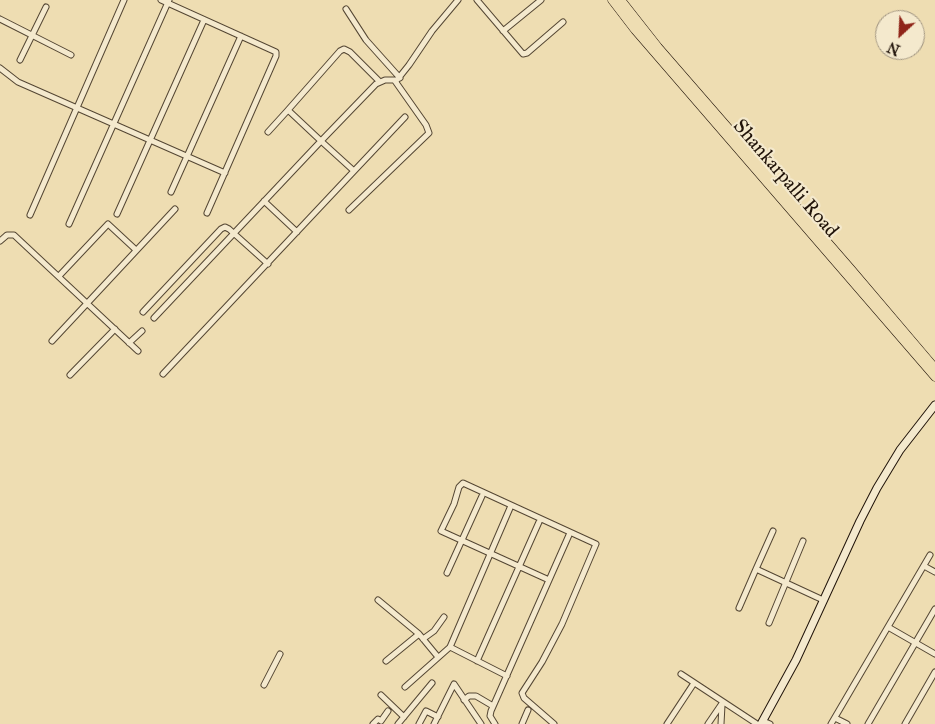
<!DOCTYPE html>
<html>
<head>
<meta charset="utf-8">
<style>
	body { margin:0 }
	#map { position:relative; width:935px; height:724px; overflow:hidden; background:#eeddb2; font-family:"IM FELL Great Primer",serif }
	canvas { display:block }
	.north { position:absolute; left:875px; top:10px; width:50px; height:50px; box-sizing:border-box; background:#f4e9cd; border:1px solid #9f937f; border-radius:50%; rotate:205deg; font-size:14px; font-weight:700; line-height:20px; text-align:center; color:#201309 }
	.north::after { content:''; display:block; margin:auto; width:18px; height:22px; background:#8f2418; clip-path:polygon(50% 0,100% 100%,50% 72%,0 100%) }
</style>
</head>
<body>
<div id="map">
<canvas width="935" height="724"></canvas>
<div class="north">N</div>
</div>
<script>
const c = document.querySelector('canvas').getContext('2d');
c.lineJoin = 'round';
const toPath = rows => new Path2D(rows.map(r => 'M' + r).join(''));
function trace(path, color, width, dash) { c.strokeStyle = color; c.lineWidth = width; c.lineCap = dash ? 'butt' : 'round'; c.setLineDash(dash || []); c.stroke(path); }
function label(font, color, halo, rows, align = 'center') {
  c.font = font + ' "IM FELL Great Primer",serif'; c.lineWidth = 4.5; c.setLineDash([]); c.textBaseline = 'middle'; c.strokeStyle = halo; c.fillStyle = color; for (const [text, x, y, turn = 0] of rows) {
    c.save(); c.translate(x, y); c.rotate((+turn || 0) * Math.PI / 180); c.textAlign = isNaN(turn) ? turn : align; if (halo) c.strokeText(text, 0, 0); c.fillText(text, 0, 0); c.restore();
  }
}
const street = toPath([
	[161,0,276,52,276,56,207,213],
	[477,0,523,54,527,53,563,22],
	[346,9,366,40,400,78],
	[0,19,71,55],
	[503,31,541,0],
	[20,60,46,7],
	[0,68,18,82,225,173],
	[268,132,288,110],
	[354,171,405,117],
	[171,192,241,36],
	[264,201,297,232],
	[349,210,429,133,426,125,395,81],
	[117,214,204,20],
	[30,215,124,0],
	[69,224,169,0],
	[0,241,7,235,14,235,138,351],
	[59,276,108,224,136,250],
	[143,312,221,229,225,227,229,229,268,264],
	[154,318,321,141,288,110,340,51,344,49,350,52,379,81],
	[52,341,175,209],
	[129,343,142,331],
	[163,374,354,171,321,141,376,84,385,80,397,80,409,65,432,31,458,0],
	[70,375,115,329],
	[924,566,935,572],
	[756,569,773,531],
	[447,573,482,496],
	[549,580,441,531,454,504,459,487,463,483,596,544,562,624,542,662,522,693,524,698,554,724],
	[378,600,419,634,438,657],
	[739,608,756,569,823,600],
	[769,623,803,541],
	[888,627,935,654],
	[423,639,434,631,444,617],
	[386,661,419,634],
	[477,661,539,522],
	[681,674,757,724],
	[507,676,450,647,510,508],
	[264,685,280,654],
	[405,687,450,647],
	[381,695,404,717],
	[464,700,469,696,476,696,493,706],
	[835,718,847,724],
	[763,721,770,724],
	[373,724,378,719,381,721,388,711],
	[398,724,432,683],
	[419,724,426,711,438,717],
	[434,724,454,684,481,724],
	[495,724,490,716,491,711,569,535],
	[522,724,528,710],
	[667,724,694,683],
	[708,724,723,702],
	[721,724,722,705],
	[831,724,930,555],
	[868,724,935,609],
	[905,724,935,672]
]);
const secondary = toPath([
	[761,724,796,660,860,521,877,488,900,450,935,405]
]);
const primary = toPath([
	[612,0,635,30,935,377],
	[621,0,658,47,851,269,935,368]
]);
trace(street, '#544633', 7);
trace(secondary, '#201309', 9);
trace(primary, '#201309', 9);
trace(street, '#f4e9cd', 5);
trace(secondary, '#f4e9cd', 7);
trace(primary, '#eeddb2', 8);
label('20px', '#201309', '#f4e9cd', [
	["Shankarpalli Road",785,179,49]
]);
</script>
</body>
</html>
